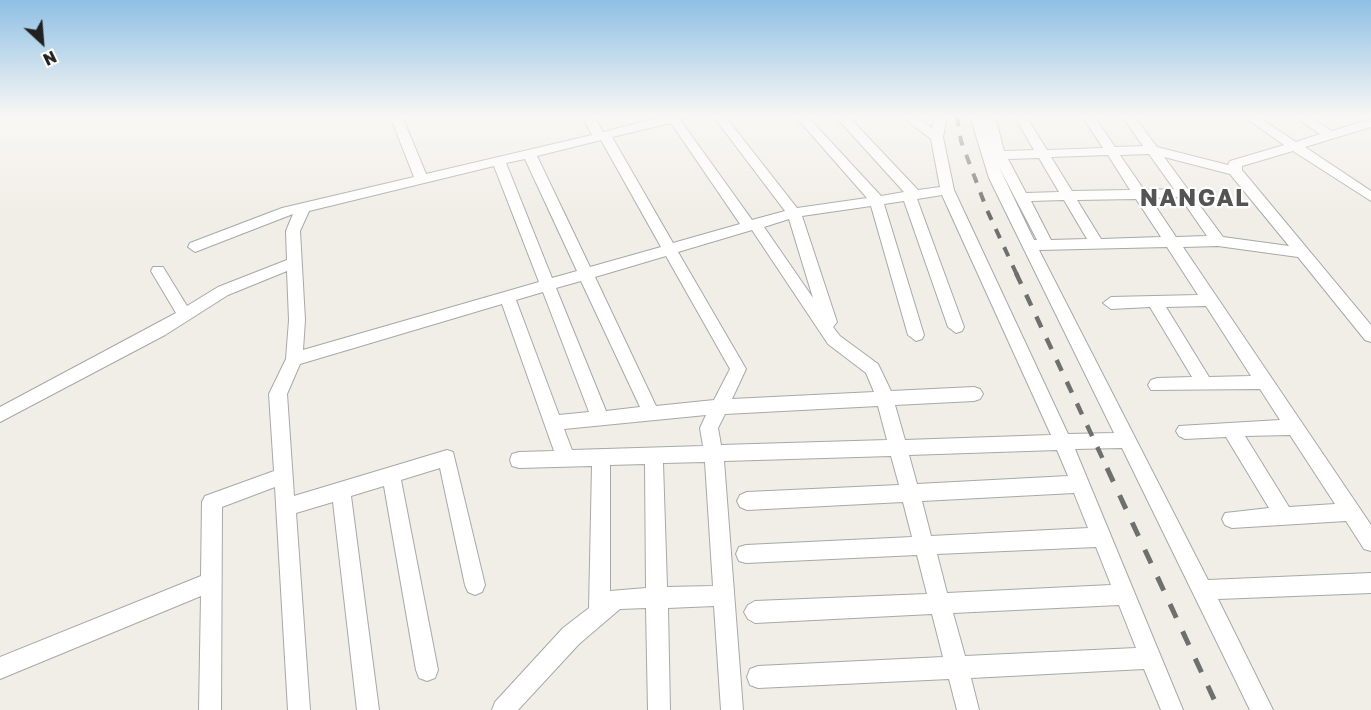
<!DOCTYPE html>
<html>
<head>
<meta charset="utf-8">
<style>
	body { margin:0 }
	#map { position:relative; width:1371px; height:710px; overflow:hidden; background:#f1eee7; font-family:"Golos Text",sans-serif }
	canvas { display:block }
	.north { position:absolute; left:12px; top:12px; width:60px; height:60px; -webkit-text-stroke:4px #fff; paint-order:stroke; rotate:154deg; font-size:16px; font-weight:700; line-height:24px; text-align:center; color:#212121 }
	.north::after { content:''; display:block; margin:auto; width:21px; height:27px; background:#212121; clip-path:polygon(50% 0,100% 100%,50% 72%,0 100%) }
</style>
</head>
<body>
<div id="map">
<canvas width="1371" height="710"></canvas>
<div class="north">N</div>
</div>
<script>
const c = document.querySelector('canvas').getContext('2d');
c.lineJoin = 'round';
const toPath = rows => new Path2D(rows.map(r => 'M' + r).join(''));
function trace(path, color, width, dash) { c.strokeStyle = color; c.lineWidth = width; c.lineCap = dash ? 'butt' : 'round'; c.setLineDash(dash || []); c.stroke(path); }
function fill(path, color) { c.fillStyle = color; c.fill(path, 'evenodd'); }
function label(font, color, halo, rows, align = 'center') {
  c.font = font + ' "Golos Text",sans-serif'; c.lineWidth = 4.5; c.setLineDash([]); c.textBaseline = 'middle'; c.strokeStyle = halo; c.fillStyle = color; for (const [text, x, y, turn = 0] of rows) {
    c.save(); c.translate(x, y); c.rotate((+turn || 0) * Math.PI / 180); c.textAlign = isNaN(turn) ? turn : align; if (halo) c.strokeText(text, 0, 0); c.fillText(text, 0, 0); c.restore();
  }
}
const minor = toPath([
	[390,116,402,116,426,174,592,135,582,116,594,116,603,132,666,116,691,116,681,121,752,220,785,211,713,116,725,116,797,208,867,198,795,116,807,116,881,196,904,192,835,116,848,116,918,190,940,187,931,139,901,116,915,116,932,128,935,116,947,116,943,137,954,190,1068,434,1114,433,989,178,970,116,982,116,984,122,983,116,995,116,1004,151,1034,150,1014,116,1026,116,1047,150,1103,148,1082,116,1094,116,1115,147,1143,146,1122,116,1134,116,1157,147,1228,165,1230,161,1284,145,1243,116,1257,116,1296,142,1320,134,1294,116,1308,116,1332,131,1371,119,1371,127,1305,147,1371,191,1371,201,1293,151,1242,166,1242,170,1371,325,1371,342,1365,340,1298,257,1218,246,1183,247,1371,525,1371,551,1364,549,1346,521,1232,528,1225,525,1222,519,1225,513,1269,508,1226,437,1185,439,1179,436,1176,431,1179,426,1280,420,1260,389,1151,390,1148,385,1151,380,1157,378,1192,377,1150,307,1111,309,1103,303,1111,297,1198,295,1167,247,1039,250,1208,580,1371,573,1371,593,1218,599,1273,710,1250,710,1122,448,1075,449,1183,710,1161,710,1144,669,971,678,979,710,957,710,949,679,758,688,750,685,747,677,750,669,758,666,943,657,932,614,755,623,748,619,744,612,748,605,755,601,927,594,917,555,746,563,739,561,736,554,739,547,746,545,912,537,903,502,747,510,740,507,737,501,740,495,747,492,899,485,891,456,724,461,743,710,721,710,714,606,668,608,670,710,648,710,646,608,620,609,579,644,518,710,492,710,495,702,563,628,589,608,592,466,519,468,512,466,510,460,512,454,519,452,554,451,502,304,300,364,287,394,294,496,447,450,453,452,485,585,482,592,475,595,468,592,465,585,440,468,401,480,438,670,435,678,427,681,419,678,416,670,384,486,351,496,379,710,357,710,333,502,296,513,310,710,288,710,275,487,222,507,221,710,199,710,201,596,0,679,0,657,201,576,202,502,205,496,274,471,269,394,286,359,289,320,287,271,228,295,165,335,0,422,0,407,176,313,151,271,153,267,163,267,187,306,218,287,287,260,286,231,293,214,195,252,188,247,190,243,282,208,414,177,390,116],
	[671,123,740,224,673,243,612,137,671,123],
	[601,140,661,247,590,267,537,156,601,140],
	[1149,154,1174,189,1144,190,1120,155,1149,154],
	[1108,155,1130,190,1072,191,1051,157,1108,155],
	[1164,157,1230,174,1289,246,1223,237,1164,157],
	[1039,158,1059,192,1026,193,1008,159,1039,158],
	[525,159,577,271,552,278,506,163,525,159],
	[998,165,1037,240,1034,240,998,165],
	[494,166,539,282,303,350,305,320,300,231,309,211,494,166],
	[942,195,1051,435,905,440,895,405,974,401,980,399,983,394,980,389,974,387,891,391,878,364,840,336,833,327,837,322,802,216,871,206,908,335,916,341,922,339,924,335,884,204,904,201,948,327,956,333,962,331,964,327,917,199,942,195],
	[1180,197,1207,236,1176,237,1150,198,1180,197],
	[1136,199,1161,237,1101,239,1077,200,1136,199],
	[1064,200,1087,239,1051,240,1031,201,1064,200],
	[789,219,813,298,764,227,789,219],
	[752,230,828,344,866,373,874,392,732,399,746,369,678,252,752,230],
	[666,256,730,369,714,400,656,406,595,277,666,256],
	[581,281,640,407,606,411,556,288,581,281],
	[543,292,589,412,559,415,516,300,543,292],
	[1206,306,1251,376,1209,377,1166,307,1206,306],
	[878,406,887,440,721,445,718,428,725,414,878,406],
	[706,415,700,428,703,446,572,450,564,429,706,415],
	[1290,435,1335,504,1289,507,1245,436,1290,435],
	[1057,450,1068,476,917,484,909,455,1057,450],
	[705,462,713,586,667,587,663,463,705,462],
	[645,464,646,588,610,591,610,465,645,464],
	[1074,493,1088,528,931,536,922,501,1074,493],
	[1096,547,1111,585,947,593,937,554,1096,547],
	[1119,605,1136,648,965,656,953,613,1119,605]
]);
trace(minor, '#a8a8a8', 2);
fill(minor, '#fff');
trace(toPath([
	[957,116,961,141,987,210,1017,275]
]), '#6f6f6f', 4, [10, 10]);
trace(toPath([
	[1016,273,1108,470]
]), '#6f6f6f', 4.5, [12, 12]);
trace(toPath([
	[1107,468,1219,710]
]), '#6f6f6f', 5, [15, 15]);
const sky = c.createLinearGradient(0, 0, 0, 215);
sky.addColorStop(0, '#8fc0e4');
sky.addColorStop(0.54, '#f9f7f4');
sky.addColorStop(1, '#f9f7f400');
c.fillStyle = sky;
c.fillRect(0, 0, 1371, 215);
c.letterSpacing = '1.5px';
label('bold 24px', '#545454', '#fff', [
	["NANGAL",1195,198]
]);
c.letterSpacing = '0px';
</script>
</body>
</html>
